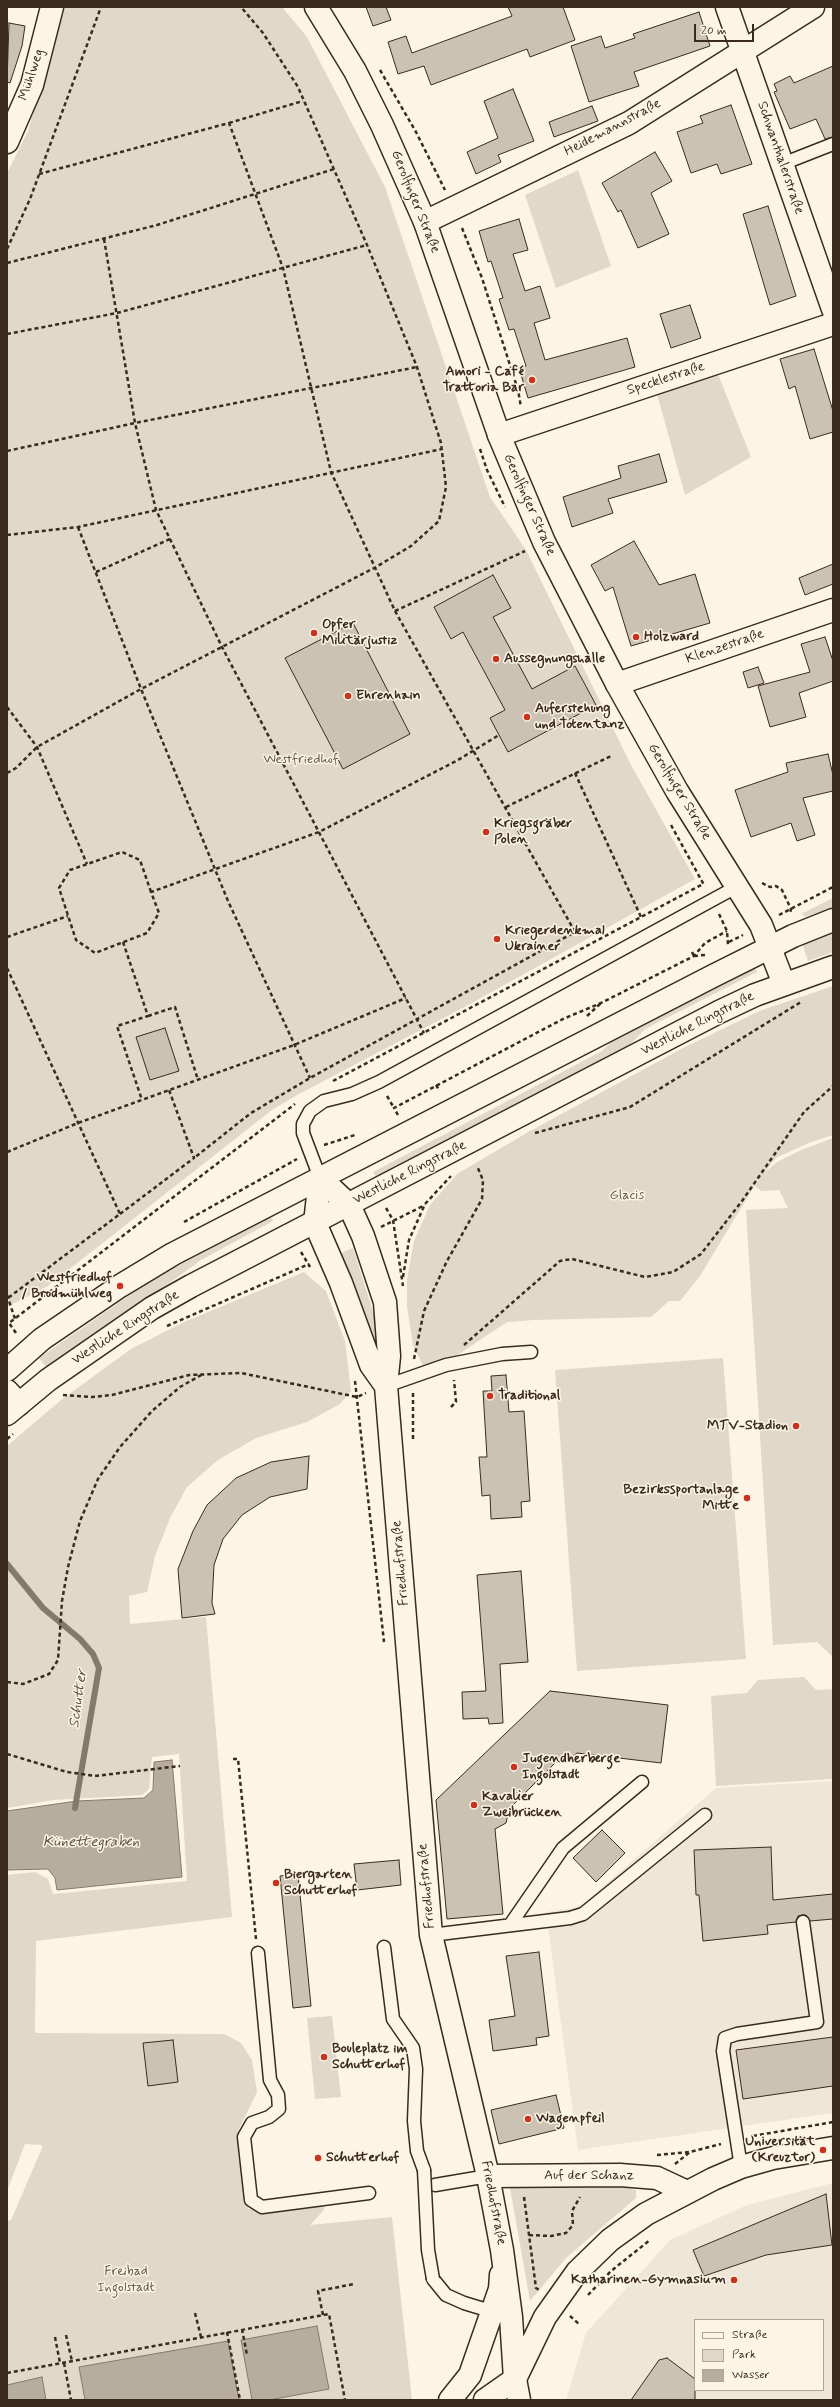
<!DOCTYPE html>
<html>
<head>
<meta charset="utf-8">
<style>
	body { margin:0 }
	#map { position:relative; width:840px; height:2407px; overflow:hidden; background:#fcf5e5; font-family:Mynerve,sans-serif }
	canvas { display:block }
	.frame { position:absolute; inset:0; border:8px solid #3b2a1e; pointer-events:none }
	.legend { position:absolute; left:694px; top:2319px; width:130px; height:72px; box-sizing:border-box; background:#fcf5e5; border:1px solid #afa495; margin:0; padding:5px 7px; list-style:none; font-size:12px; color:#3b2a1e }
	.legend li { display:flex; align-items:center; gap:8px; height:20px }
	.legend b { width:20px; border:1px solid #afa495 }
	.scale { position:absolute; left:694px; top:24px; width:60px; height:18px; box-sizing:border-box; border:2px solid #3b2a1e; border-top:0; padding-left:5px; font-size:12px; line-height:14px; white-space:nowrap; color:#3b2a1e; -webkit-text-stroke:3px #fcf5e5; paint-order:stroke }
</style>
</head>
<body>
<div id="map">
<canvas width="840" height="2407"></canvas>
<div class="frame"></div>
<ul class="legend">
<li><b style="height:5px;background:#fcf5e5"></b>Straße</li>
<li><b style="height:11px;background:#e0d8c8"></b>Park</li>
<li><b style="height:11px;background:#b7ad9e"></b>Wasser</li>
</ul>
<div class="scale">20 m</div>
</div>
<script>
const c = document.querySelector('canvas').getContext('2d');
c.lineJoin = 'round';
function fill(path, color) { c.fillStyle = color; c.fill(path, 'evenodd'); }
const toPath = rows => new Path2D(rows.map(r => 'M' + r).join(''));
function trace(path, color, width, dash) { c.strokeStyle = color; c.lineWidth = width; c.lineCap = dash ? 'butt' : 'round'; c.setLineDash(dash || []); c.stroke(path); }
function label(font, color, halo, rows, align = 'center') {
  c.font = font + ' Mynerve,sans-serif'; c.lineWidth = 3; c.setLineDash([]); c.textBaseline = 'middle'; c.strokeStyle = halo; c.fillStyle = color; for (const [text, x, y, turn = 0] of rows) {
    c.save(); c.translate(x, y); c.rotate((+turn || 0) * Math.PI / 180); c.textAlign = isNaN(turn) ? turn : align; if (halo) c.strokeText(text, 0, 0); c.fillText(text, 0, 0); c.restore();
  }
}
fill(toPath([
	[833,1781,833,2113,578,2150,546,1912,573,1908,584,1903,716,1788],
	[833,2183,833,2400,566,2400,586,2333,670,2240,747,2205],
	[695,2320,823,2320,823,2390,695,2390]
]), '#eee6d6');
fill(toPath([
	[65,7,282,7,307,37,385,187,490,497,526,550,631,765,695,879,472,1003,299,1094,272,1110,48,1286,7,1307,7,173,28,131],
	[578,170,611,266,556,288,525,195],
	[718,374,751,457,685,495,657,394],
	[833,898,833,907,806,917,801,914],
	[833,933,833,952,808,961,802,943],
	[755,968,757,972,645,1029,628,1047,376,1177,373,1172,602,1051,616,1037],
	[833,986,833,1135,811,1142,776,1158,764,1173,777,1162,801,1150,833,1138,833,1657,817,1642,773,1645,746,1210,788,1208,779,1190,761,1191,755,1186,762,1176,755,1185,700,1276,680,1301,669,1301,651,1317,534,1320,507,1322,453,1358,424,1368,413,1345,407,1306,407,1279,414,1241,430,1205,457,1174,530,1131,685,1047,762,1010],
	[271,1217,273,1221,201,1260,160,1290,47,1368,39,1358,153,1279],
	[353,1248,375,1318,382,1362,337,1255],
	[304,1272,326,1291,345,1341,351,1391,340,1404,307,1422,256,1438,218,1460,187,1487,170,1518,155,1556,147,1592,129,1596,130,1624,206,1617,232,1917,36,1941,35,2030,36,2033,224,2034,241,2043,252,2060,257,2092,238,2131,248,2209,324,2198,324,2210,310,2225,392,2217,412,2400,7,2400,7,2221,11,2220,42,2148,42,2145,25,2144,7,2191,7,1875,35,1872,48,1879,53,1894,187,1881,179,1754,152,1757,149,1789,142,1795,54,1800,7,1808,7,1446,61,1400,131,1349,184,1322],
	[723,1358,746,1659,577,1671,555,1370],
	[804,1677,816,1690,833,1689,833,1779,716,1786,711,1696,747,1693,758,1680],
	[332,2016,341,2097,315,2099,307,2018],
	[608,2184,636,2190,636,2198,566,2258,530,2301,510,2188]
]), '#e0d8c8');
const water = toPath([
	[172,1760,182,1877,57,1890,55,1878,48,1869,7,1870,7,1811,77,1801,144,1798,153,1790,154,1762,172,1760],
	[317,2326,329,2389,269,2400,252,2400,241,2340,317,2326],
	[228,2341,239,2400,85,2400,79,2367,228,2341],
	[42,2377,46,2400,7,2400,7,2385,42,2377]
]);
fill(water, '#b7ad9e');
trace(water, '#85796b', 1);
trace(toPath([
	[7,1564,43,1608,80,1639,93,1654,99,1668,75,1808]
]), '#85796b', 6);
const building = toPath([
	[366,7,386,7,391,20,373,26,366,7],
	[508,7,563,7,575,40,530,57,527,49,431,85,424,66,398,74,388,42,406,36,412,53,512,16,508,7],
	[699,12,710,46,634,72,639,86,589,102,571,46,601,36,605,48,635,38,633,34,699,12],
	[9,23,25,26,22,46,10,83,7,82,9,23],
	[833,66,833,137,825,139,816,119,790,129,774,92,777,91,774,84,790,76,794,83,833,66],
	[513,89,534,141,498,155,501,162,476,174,467,152,498,138,484,101,513,89],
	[731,105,752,164,721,174,717,164,691,173,677,132,703,123,700,116,731,105],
	[592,106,598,121,554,137,549,122,592,106],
	[655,152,672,181,651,193,669,234,638,248,621,210,618,212,602,183,655,152],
	[768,206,796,296,770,305,743,214,768,206],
	[519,219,528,250,513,254,525,291,540,286,550,318,534,323,545,360,627,338,635,367,528,398,519,368,526,366,514,329,509,330,499,299,503,298,491,261,488,262,479,231,519,219],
	[690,305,701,338,671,348,660,314,690,305],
	[814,349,833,411,833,432,810,439,795,386,789,389,780,359,814,349],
	[659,454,667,482,608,499,613,513,572,527,563,497,621,478,618,466,659,454],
	[634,541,659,585,695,574,710,623,631,646,613,587,605,591,591,565,634,541],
	[833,564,833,584,805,595,799,578,833,564],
	[493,575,511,608,493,617,532,689,575,666,596,705,508,752,490,718,505,710,463,632,451,639,434,607,493,575],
	[353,623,410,734,343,769,285,658,353,623],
	[825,637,833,661,833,681,799,693,806,717,770,727,758,686,810,672,801,644,825,637],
	[758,667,764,683,748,688,743,672,758,667],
	[828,754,833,775,833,791,803,798,815,835,797,841,791,823,751,837,735,790,788,772,786,763,828,754],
	[165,1028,179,1071,150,1080,136,1037,165,1028],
	[506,1375,509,1412,524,1411,530,1501,521,1502,522,1517,491,1519,490,1495,482,1496,479,1457,487,1457,483,1391,492,1391,491,1376,506,1375],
	[309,1456,307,1489,270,1497,242,1515,223,1539,214,1565,212,1603,215,1614,182,1618,178,1569,193,1531,207,1505,236,1478,271,1462,309,1456],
	[521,1571,528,1662,500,1664,503,1723,489,1724,488,1718,463,1719,462,1692,486,1691,477,1575,521,1571],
	[550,1691,668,1705,661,1763,577,1753,567,1762,556,1762,509,1809,506,1823,495,1829,503,1914,447,1919,436,1800,550,1691],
	[602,1830,625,1853,596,1882,573,1858,602,1830],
	[771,1847,773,1900,833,1894,833,1919,810,1921,806,1915,802,1915,798,1916,796,1922,767,1925,768,1934,703,1941,699,1895,696,1895,694,1850,771,1847],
	[399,1860,401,1885,357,1890,354,1864,399,1860],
	[298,1874,311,2006,293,2008,280,1876,298,1874],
	[539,1952,549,2036,536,2038,537,2045,493,2051,489,2020,515,2016,506,1956,539,1952],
	[833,2037,833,2086,743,2099,736,2050,833,2037],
	[173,2040,178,2082,148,2086,143,2043,173,2040],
	[556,2095,564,2128,499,2144,491,2110,556,2095],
	[826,2194,832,2245,766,2255,704,2276,693,2250,826,2194],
	[667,2358,695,2379,695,2400,631,2400,659,2360,667,2358]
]);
fill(building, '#ccc2b3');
trace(building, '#3b2a1e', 1);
const service = toPath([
	[782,164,833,144],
	[320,1178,303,1133,303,1124,310,1111,324,1101,352,1094,379,1082,738,886],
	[386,1386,446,1365,502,1354,531,1352],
	[510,1925,563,1848,642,1782],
	[431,1935,570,1918,583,1914,705,1815],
	[384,1947,393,2019,413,2048,416,2069,414,2121,417,2151,424,2170],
	[258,1953,270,2080,278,2095,279,2109,269,2117,252,2123,244,2137,251,2200,262,2207,369,2193],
	[741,2167,723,2051,725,2038,737,2034,817,2022,803,1922],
	[435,2185,488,2176],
	[433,2279,446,2295,464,2303,497,2313]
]);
const minor = toPath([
	[727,7,833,309],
	[7,142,32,85,52,7],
	[425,222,629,123,813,7],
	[499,435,833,324],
	[617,684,833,610],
	[7,1391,19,1404],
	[488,2176,620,2175,657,2178,687,2192],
	[515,2379,519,2400]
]);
const tertiary = toPath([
	[316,7,355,71,382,125,425,222,499,435,544,542,617,684,677,791,761,925,784,984],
	[386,1386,371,1365,341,1283,315,1223,320,1178,349,1205,363,1236,385,1302,389,1356,386,1386,431,1935,488,2176,502,2250,511,2317,515,2379],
	[450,2400,470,2375,500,2289,501,2275],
	[485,2400,515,2379,545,2317,577,2272,610,2240,646,2214,713,2179,741,2167,773,2158,833,2148]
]);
const secondary = toPath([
	[7,1370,42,1339,120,1286,173,1254,713,976,793,936,833,920],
	[7,1414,48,1380,152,1308,191,1286,719,1012,755,995,833,967]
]);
trace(service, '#3b2a1e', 15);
trace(minor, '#3b2a1e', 25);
trace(tertiary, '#3b2a1e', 25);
trace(secondary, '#3b2a1e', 25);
trace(toPath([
	[380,70,416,132,445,190],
	[229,123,303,101],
	[39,174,229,123,283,268,331,472,395,611,575,932,310,1078,251,1113,194,1158],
	[462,228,482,278,518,390,521,407],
	[104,239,135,423,156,510,222,647,424,1033],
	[7,249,30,199,101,7],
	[7,263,157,225,334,169],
	[7,334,117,313,367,245],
	[480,449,487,470,505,507],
	[7,451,135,423,417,367],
	[78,527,141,689,228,901,310,1078],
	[7,535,78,527,442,449],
	[96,572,170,539],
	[395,611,525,551],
	[7,707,37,747,87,864],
	[7,773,16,768,37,747,141,689,376,567,411,546,439,521,446,487,441,443,417,367,367,245,298,87,263,33,241,7],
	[575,773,641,917],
	[506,807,611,756],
	[671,825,704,885],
	[762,883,770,887,776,886,782,890,791,909,790,914],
	[151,892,140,860,122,852,70,870,59,888,76,940,95,953,147,933,159,913,151,892,319,832,458,760,499,735],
	[719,914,727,931,728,945],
	[779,915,833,887],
	[7,937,68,916],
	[123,942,148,1016,117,1026,142,1100],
	[729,942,743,935],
	[692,952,694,956],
	[694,956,705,955],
	[7,968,120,1214,8,1298],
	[148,1016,175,1007,198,1080],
	[587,1016,601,1003],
	[333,1081,703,884],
	[436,1085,439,1090],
	[387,1096,394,1108],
	[398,1115,394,1108,563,1019,601,1003,694,956,705,943,727,931],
	[535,1133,630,1107,801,1002],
	[324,1145,355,1135],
	[7,1152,78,1123,294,1045,406,998],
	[386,1208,393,1220,403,1286],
	[120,1214,194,1158,169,1090],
	[184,1222,297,1159],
	[381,1227,425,1205],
	[301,1252,310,1267],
	[403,1277,409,1240,425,1204,451,1176],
	[7,1295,15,1319],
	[167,1326,309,1264],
	[16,1333,9,1323,295,1104],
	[464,1345,560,1261,572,1259,645,1277,673,1272,701,1254,742,1201,804,1112,833,1086],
	[414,1359,424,1311,447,1261,482,1199,483,1180,477,1166],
	[355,1381,384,1642],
	[413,1393,413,1442],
	[63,1395,92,1397,112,1395,189,1375,241,1373,357,1397,366,1393],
	[451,1407,456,1402,454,1380],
	[7,1439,13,1434],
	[7,1682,23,1684,49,1674,58,1660,62,1601,68,1567,80,1521,98,1479,120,1447,152,1411,180,1387,203,1374],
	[7,1754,67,1772,95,1776,180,1766],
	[233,1759,238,1759,256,1939],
	[753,2136,833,2122],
	[657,2155,690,2152],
	[675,2164,690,2152,721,2144],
	[524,2197,536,2288,539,2290],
	[529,2235,551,2236,566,2233,573,2225,572,2211,580,2197],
	[588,2295,611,2271,650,2240],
	[195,2313,201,2337],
	[323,2315,318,2291,354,2284],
	[570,2316,580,2325],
	[242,2329,247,2355],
	[227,2332,240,2400],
	[66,2335,72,2361],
	[55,2337,60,2363],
	[64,2363,71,2400],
	[7,2373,329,2314,345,2400]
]), '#3b2a1e', 2.5, [4, 3]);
trace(service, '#fcf5e5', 12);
trace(minor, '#fcf5e5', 22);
trace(tertiary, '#fcf5e5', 22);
trace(secondary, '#fcf5e5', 22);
const serviceBridge = toPath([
	[424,2170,428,2250,433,2279]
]);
trace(serviceBridge, '#3b2a1e', 15, []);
trace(serviceBridge, '#fcf5e5', 12);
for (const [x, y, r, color] of [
	[532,380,4,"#c8321e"],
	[314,633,4,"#c8321e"],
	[636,637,4,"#c8321e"],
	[496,659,4,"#c8321e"],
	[348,696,4,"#c8321e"],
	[527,717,4,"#c8321e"],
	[486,832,4,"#c8321e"],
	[497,939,4,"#c8321e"],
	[120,1286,4,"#c8321e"],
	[490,1396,4,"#c8321e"],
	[796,1426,4,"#c8321e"],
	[747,1498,4,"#c8321e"],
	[514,1767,4,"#c8321e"],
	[474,1805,4,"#c8321e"],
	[276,1883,4,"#c8321e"],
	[324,2057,4,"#c8321e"],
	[528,2119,4,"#c8321e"],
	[823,2150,4,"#c8321e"],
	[318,2158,4,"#c8321e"],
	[734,2280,4,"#c8321e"]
]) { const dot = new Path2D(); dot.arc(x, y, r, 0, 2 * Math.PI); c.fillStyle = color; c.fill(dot); trace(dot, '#fcf5e5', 1.5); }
label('14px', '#3b2a1e', '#fcf5e5', [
	["Mühlweg",32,75,-72],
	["Heidemannstraße",613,128,-28],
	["Schwanthalerstraße",780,158,71],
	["Gerolfinger Straße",415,202,68],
	["Specklestraße",666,379,-18],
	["Gerolfinger Straße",529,505,66],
	["Klenzestraße",725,647,-19],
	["Gerolfinger Straße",679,792,59],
	["Westliche Ringstraße",698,1024,-27],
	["Westliche Ringstraße",410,1173,-27],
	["Westliche Ringstraße",126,1328,-33],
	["Friedhofstraße",401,1563,-95],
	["Friedhofstraße",427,1886,-95],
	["Auf der Schanz",589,2176],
	["Friedhofstraße",493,2203,79]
]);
label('bold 14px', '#3b2a1e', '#fcf5e5', [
	["Amori - Café",524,372,"right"],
	["Trattoria Bar",524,388,"right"],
	["Opfer",322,625],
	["Militärjustiz",322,641],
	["Holzward",644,637],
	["Aussegnungshalle",504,659],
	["Ehrenhain",356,696],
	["Auferstehung",535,709],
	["und Totentanz",535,725],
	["Kriegsgräber",494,824],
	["Polen",494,840],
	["Kriegerdenkmal",505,931],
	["Ukrainer",505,947],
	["Westfriedhof",112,1278,"right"],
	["/ Brodmühlweg",112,1294,"right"],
	["Traditional",498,1396],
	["MTV-Stadion",788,1426,"right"],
	["Bezirkssportanlage",739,1490,"right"],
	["Mitte",739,1506,"right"],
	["Jugendherberge",522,1759],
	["Ingolstadt",522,1775],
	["Kavalier",482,1797],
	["Zweibrücken",482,1813],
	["Biergarten",284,1875],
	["Schutterhof",284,1891],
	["Bouleplatz im",332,2049],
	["Schutterhof",332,2065],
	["Wagenpfeil",536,2119],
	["Universität",815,2142,"right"],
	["(Kreuztor)",815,2158,"right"],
	["Schutterhof",326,2158],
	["Katharinen-Gymnasium",726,2280,"right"]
], 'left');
label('14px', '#645648', '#fcf5e5', [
	["Westfriedhof",301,760],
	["Glacis",627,1196],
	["Freibad",126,2272],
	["Ingolstadt",126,2288]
]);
label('italic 15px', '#605144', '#fcf5e5', [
	["Schutter",79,1699,-82],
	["Künettegraben",91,1843]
]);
</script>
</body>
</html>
